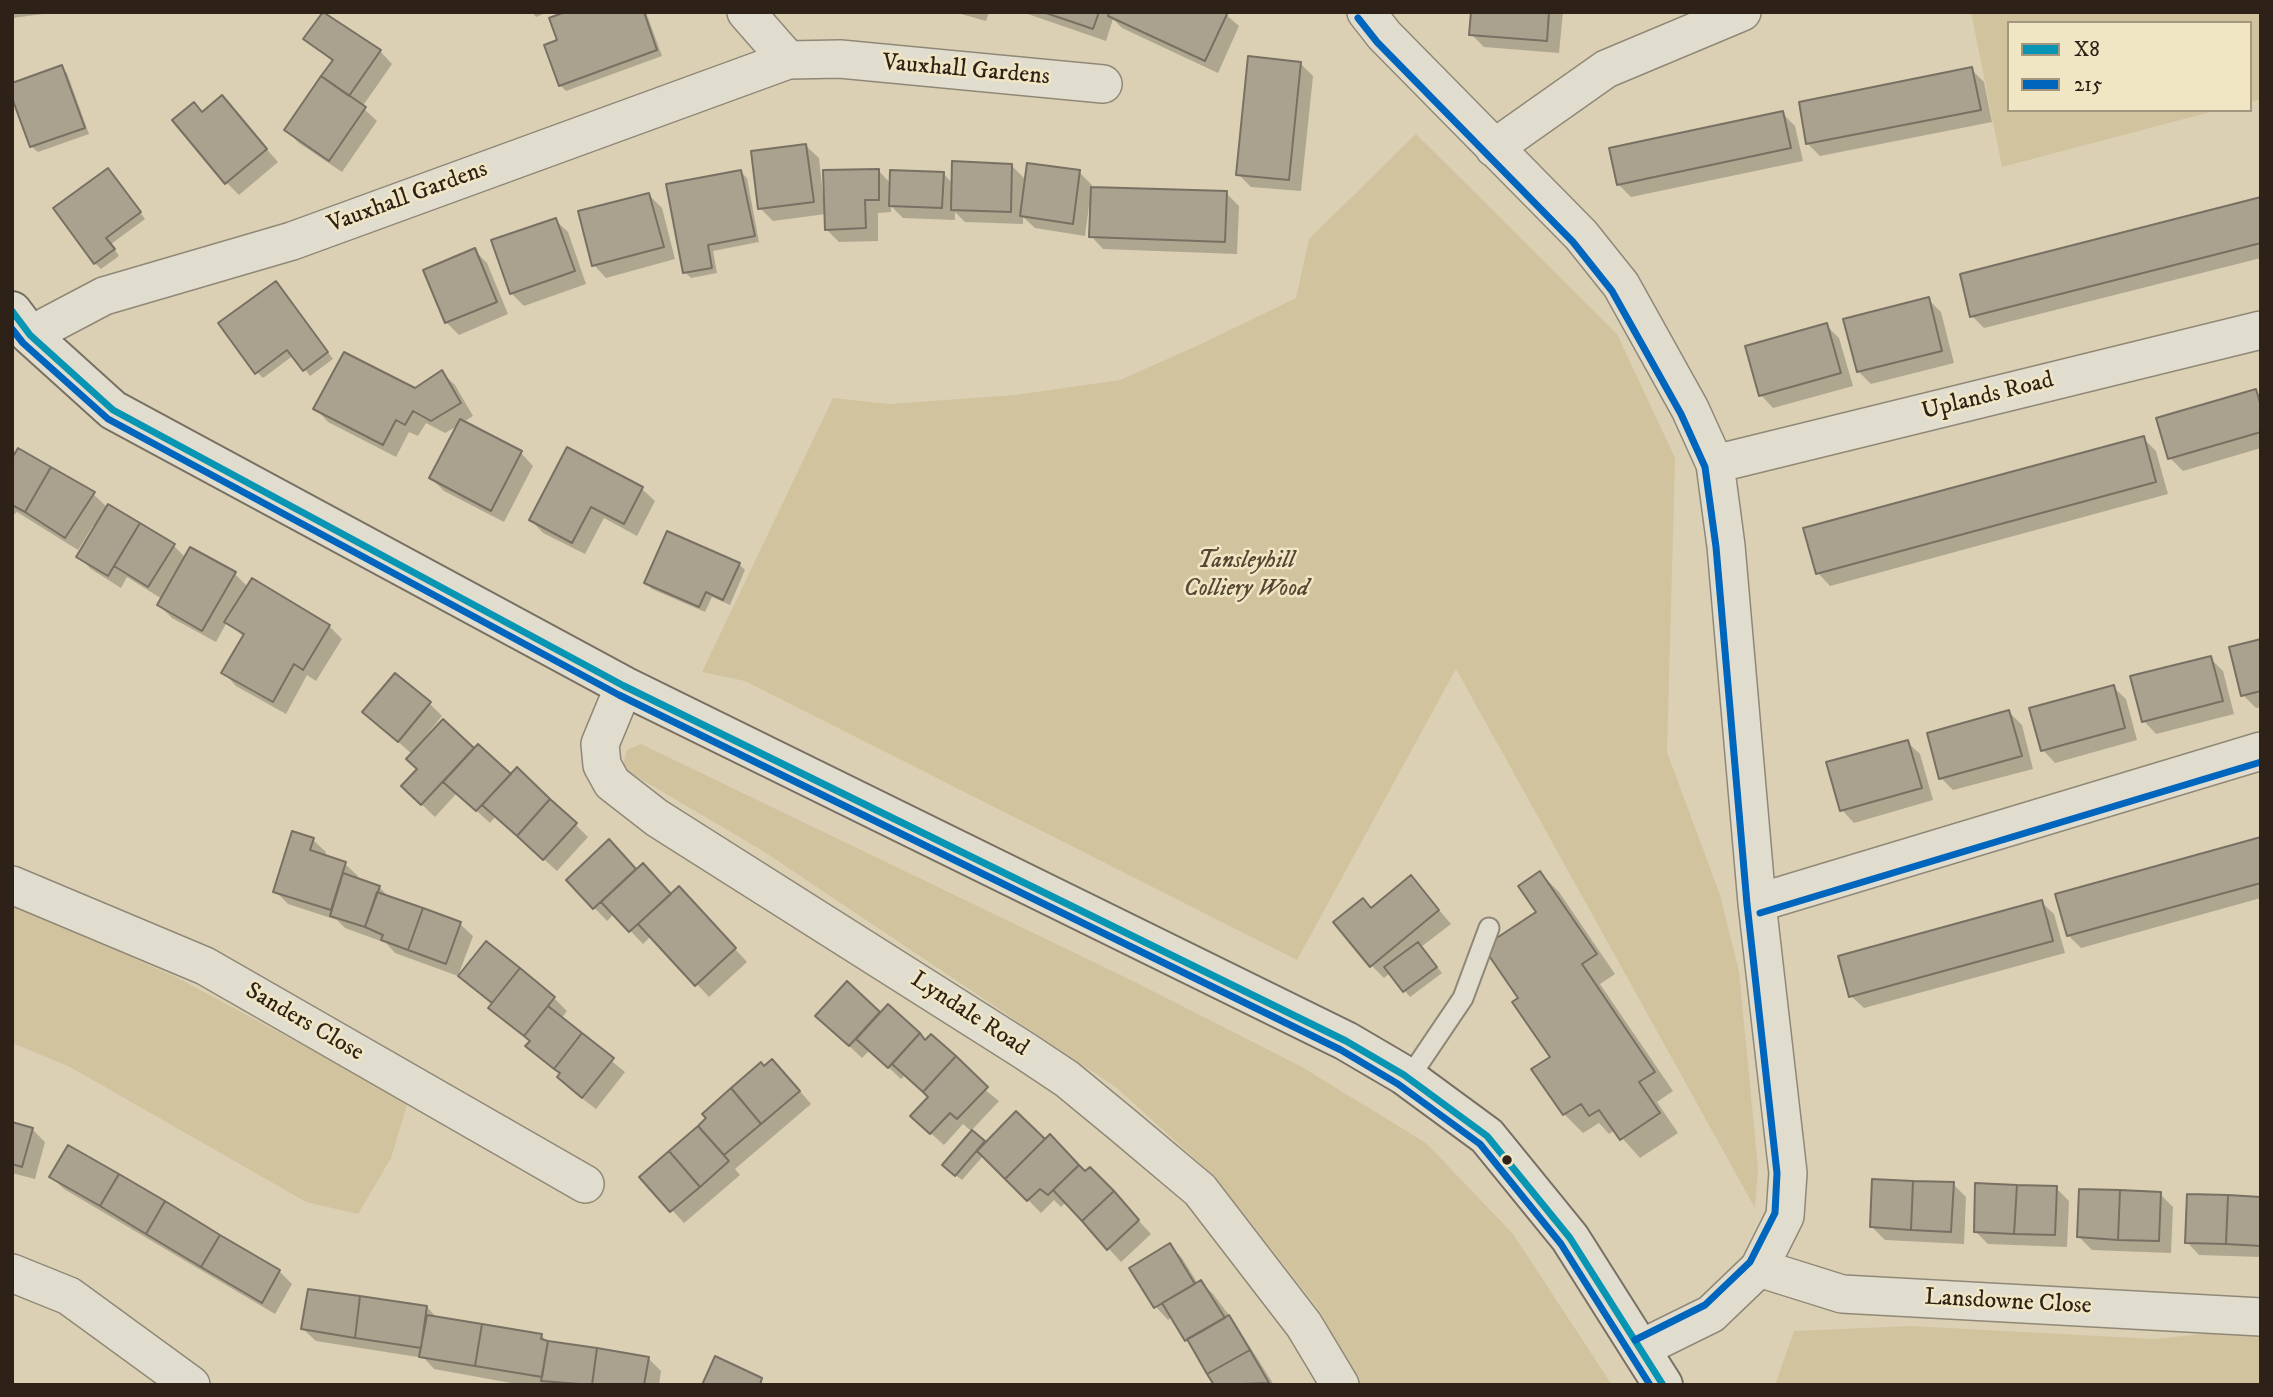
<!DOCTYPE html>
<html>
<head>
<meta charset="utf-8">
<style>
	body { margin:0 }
	#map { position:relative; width:2273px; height:1397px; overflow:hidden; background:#dbd0b4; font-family:"IM FELL DW Pica",serif }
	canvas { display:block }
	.frame { position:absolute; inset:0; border:14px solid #2e2117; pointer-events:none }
	.legend { position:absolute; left:2007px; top:21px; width:245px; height:91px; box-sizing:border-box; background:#f1e6c4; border:2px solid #a3977f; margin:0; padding:9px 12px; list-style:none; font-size:21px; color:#2e2117 }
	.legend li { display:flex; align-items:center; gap:14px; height:35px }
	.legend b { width:35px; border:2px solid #a3977f }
</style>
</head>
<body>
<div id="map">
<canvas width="2273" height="1397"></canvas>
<div class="frame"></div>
<ul class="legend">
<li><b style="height:9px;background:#0795b3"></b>X8</li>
<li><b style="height:9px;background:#0065bd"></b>215</li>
</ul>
</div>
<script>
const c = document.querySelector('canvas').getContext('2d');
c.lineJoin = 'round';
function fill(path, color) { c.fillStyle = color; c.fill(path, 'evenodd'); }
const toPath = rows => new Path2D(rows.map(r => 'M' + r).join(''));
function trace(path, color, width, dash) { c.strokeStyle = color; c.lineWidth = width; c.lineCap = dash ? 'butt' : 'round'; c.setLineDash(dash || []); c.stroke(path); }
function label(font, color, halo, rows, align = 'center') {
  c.font = font + ' "IM FELL DW Pica",serif'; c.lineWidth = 5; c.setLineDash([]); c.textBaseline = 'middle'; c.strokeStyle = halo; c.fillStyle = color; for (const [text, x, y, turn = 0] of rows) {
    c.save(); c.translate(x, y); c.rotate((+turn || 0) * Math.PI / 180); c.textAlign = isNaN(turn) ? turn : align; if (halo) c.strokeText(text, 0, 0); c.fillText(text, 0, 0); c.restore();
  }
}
fill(toPath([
	[1971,12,2261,12,2261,99,2250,102,2250,23,2009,23,2009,110,2218,110,2002,167],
	[1416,134,1617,334,1675,458,1667,752,1720,895,1739,972,1758,1168,1755,1208,1456,669,1297,960,745,681,702,672,833,398,889,404,1015,395,1120,380,1199,345,1296,298,1309,239],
	[641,744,1133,981,1302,1067,1426,1143,1513,1234,1612,1385,1360,1385,1319,1310,1216,1178,1117,1088,763,851,622,768,627,750],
	[12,904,178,978,408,1102,391,1158,358,1214,306,1202,70,1067,12,1043],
	[1911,1326,2154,1339,2261,1328,2261,1385,1775,1385,1794,1331]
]), '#d2c39f');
fill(toPath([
	[12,12,59,12,12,18],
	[532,12,548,12,536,17],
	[570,12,646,12,662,56,566,91,560,85,559,41],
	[954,12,989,12,986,21],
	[1022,12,1223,12,1239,26,1218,73,1122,28,1113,19,1106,41],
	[1473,12,1563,12,1559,53,1484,47,1471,34],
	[306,39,380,51,392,64,362,107,377,121,342,172,299,143,286,130,333,62],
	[1300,63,1313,76,1301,191,1251,187,1238,174],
	[61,67,67,73,89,134,38,152,32,147,12,93],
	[1971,69,1984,82,1992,122,1820,156,1807,143],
	[222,98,278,162,239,195,226,182],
	[1782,113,1795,126,1803,161,1631,197,1618,184],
	[806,146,819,158,823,195,878,170,891,184,943,173,953,184,1012,166,1027,181,1079,172,1092,185,1091,188,1226,193,1239,206,1237,254,1103,249,1091,236,1092,206,1089,206,1085,236,1035,228,1023,217,1023,224,965,222,955,212,955,220,903,218,891,206,891,212,878,213,878,241,839,242,826,229,826,214,773,221,760,208],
	[741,172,747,178,759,242,713,251,717,273,691,278,685,272],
	[114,176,145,219,111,244,119,256,101,269,95,263],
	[649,195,662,208,675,259,606,278,594,265],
	[2261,198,2261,258,1984,328,1972,316],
	[555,220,568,232,586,284,524,306,511,293],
	[474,250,487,263,508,314,459,335,446,322],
	[282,289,333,359,310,376,294,355,263,378,257,372],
	[1928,299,1941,312,1954,363,1871,384,1858,371],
	[1826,325,1839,338,1853,386,1773,408,1761,395],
	[442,373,455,385,473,416,462,423,521,453,533,466,504,522,444,491,431,478,459,425,445,433,426,423,418,436,409,432,396,457,328,422,316,409,415,390],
	[2255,391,2261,396,2261,448,2183,471,2170,458],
	[2143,438,2156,451,2168,494,1830,586,1818,573],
	[12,462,93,494,108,508,174,546,186,558,235,574,248,587,329,626,342,639,316,681,307,675,286,714,236,686,224,673,244,637,227,622,216,642,172,618,159,605,162,599,127,577,121,588,91,569,79,557,96,528,93,526,78,550,17,512,12,516],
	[642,489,655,501,637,536,604,518,585,554,543,533,531,520],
	[739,564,745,570,730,605,712,597,705,612,652,589,646,583],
	[2261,641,2261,707,2256,708,2243,695],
	[2210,658,2223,671,2234,714,2156,734,2144,721],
	[2113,687,2126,699,2137,740,2055,763,2043,750],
	[430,704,442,716,425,737,427,739,443,722,474,751,575,824,588,837,557,871,496,816,490,823,457,793,435,817,416,799,419,769,413,755,365,712],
	[2009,712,2022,725,2033,769,1953,790,1941,778],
	[1907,742,1920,754,1933,800,1854,823,1842,810],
	[2261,839,2261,898,2081,948,2068,935],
	[313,840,326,852,324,857,345,864,358,876,357,879,379,887,390,898,460,924,473,936,458,976,395,953,386,943,345,928,337,920,288,904,275,891],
	[621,854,637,871,671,896,691,901,747,962,709,997,651,936,643,944,614,914,607,921,568,880],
	[1540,873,1559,892,1615,974,1600,984,1673,1091,1657,1102,1678,1133,1640,1158,1615,1130,1609,1134,1599,1123,1583,1133,1564,1114,1534,1070,1552,1057,1520,999,1538,913],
	[1411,877,1451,924,1421,947,1442,973,1410,997,1390,973,1384,978,1371,965,1372,909],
	[2041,902,2054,914,2065,953,1864,1008,1851,996],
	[486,943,554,998,567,1011,561,1019,625,1072,596,1109,571,1090,559,1077,561,1075,528,1046,531,1042,503,1020,490,1008,493,1004,460,976],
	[847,984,880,1015,888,1007,925,1042,999,1101,971,1131,963,1124,944,1145,925,1128,930,1097,905,1075,901,1079,870,1050,862,1058,830,1028],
	[764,1068,785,1074,811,1104,735,1169,740,1175,684,1223,642,1177],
	[12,1124,32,1129,45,1142,35,1179,12,1173],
	[972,1133,986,1144,1045,1142,1085,1174,1103,1182,1151,1234,1121,1262,1066,1202,1061,1207,1054,1200,1041,1213,984,1155,962,1180,950,1171],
	[69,1147,279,1271,292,1284,275,1314,64,1189,51,1177],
	[1953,1184,1966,1197,1964,1244,1885,1240,1872,1227],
	[2056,1188,2069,1201,2067,1247,1988,1244,1975,1231],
	[2160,1194,2173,1207,2171,1253,2092,1250,2079,1237],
	[2261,1199,2261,1257,2199,1255,2187,1242],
	[1170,1245,1182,1258,1198,1284,1201,1282,1213,1294,1235,1323,1274,1385,1216,1385,1172,1317,1168,1320,1156,1307],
	[427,1307,437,1318,541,1335,548,1342,648,1358,661,1371,659,1385,522,1385,434,1369,424,1358,316,1341,303,1329]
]), '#0003');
const building = toPath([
	[323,12,381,50,349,96,321,76,333,60,303,39,323,12],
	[565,12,644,12,657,50,559,86,544,45,557,40,549,18,565,12],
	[1043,12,1099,12,1093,29,1043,12],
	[1109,12,1228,12,1205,61,1108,16,1109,12],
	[1471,12,1549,12,1547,41,1469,35,1471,12],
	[1248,56,1301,62,1289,180,1236,175,1248,56],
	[62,65,85,128,30,147,12,98,12,83,62,65],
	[1972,67,1981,110,1806,144,1799,102,1972,67],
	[321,76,366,107,329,161,284,130,321,76],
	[222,95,267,149,225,184,172,120,194,102,202,112,222,95],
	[1783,111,1791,148,1617,185,1609,148,1783,111],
	[806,144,814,202,758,209,751,151,806,144],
	[952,161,1012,164,1011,212,951,210,952,161],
	[1027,163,1080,170,1073,224,1020,216,1027,163],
	[108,168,141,212,106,238,115,249,94,264,53,208,108,168],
	[879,169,879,200,865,200,866,228,825,230,823,170,879,169],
	[741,170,755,236,708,245,712,268,683,273,666,184,741,170],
	[890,170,944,172,942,208,889,206,890,170],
	[1091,187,1227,191,1225,242,1089,237,1091,187],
	[649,193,664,247,592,266,578,211,649,193],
	[2261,197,2261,243,1970,317,1960,274,2261,197],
	[556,218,575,271,510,294,491,240,556,218],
	[475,248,497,302,445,323,423,270,475,248],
	[276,281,328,352,303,371,287,350,255,374,218,323,276,281],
	[1929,297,1942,351,1857,372,1843,319,1929,297],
	[1827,323,1841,373,1759,396,1745,346,1827,323],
	[344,352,415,388,442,370,461,403,431,421,413,411,405,425,396,420,383,445,313,409,344,352],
	[2256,389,2261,406,2261,432,2168,459,2156,418,2256,389],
	[460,419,522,451,491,511,429,478,460,419],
	[2144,436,2156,482,1816,574,1803,528,2144,436],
	[567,447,643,487,624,524,591,507,572,543,529,520,567,447],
	[18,448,51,467,25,512,12,505,12,458,18,448],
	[51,467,95,492,65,538,25,512,51,467],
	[108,504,140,523,108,576,76,557,108,504],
	[140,523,175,544,148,587,114,566,140,523],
	[667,531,740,563,723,600,706,592,699,607,644,583,667,531],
	[190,547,236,572,202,631,157,605,190,547],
	[252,578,330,625,303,670,294,664,273,702,221,673,244,634,224,622,252,578],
	[2261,639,2261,691,2241,696,2229,647,2261,639],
	[2211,656,2223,701,2142,722,2130,676,2211,656],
	[395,673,431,702,398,742,362,712,395,673],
	[2114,685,2125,728,2041,751,2029,708,2114,685],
	[2009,710,2022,756,1939,779,1927,733,2009,710],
	[443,719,474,748,421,805,401,786,417,769,406,759,443,719],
	[1908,740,1922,788,1840,811,1826,762,1908,740],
	[478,744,511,774,476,811,443,782,478,744],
	[517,767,550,799,517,836,482,805,517,767],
	[550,799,577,823,543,860,517,836,550,799],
	[292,831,314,838,310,850,346,862,331,910,273,892,292,831],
	[2261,837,2261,883,2067,936,2055,894,2261,837],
	[609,839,636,869,593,909,566,880,609,839],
	[643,863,671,894,629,932,601,902,643,863],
	[1540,871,1597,954,1582,964,1655,1072,1639,1082,1660,1113,1620,1140,1599,1110,1589,1116,1581,1104,1563,1115,1531,1069,1550,1057,1512,1002,1518,998,1483,947,1536,912,1518,886,1540,871],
	[343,873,380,886,365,927,330,916,343,873],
	[1411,875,1439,910,1370,967,1333,922,1363,898,1371,908,1411,875],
	[679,886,736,948,695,986,638,924,679,886],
	[377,892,423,908,408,950,381,940,383,935,365,927,377,892],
	[2042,900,2053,941,1849,997,1838,956,2042,900],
	[423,908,461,922,446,964,408,950,423,908],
	[486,941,520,968,492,1003,458,976,486,941],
	[1418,942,1437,967,1403,992,1384,967,1418,942],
	[520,968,555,997,524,1036,488,1008,520,968],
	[847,981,880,1012,849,1046,815,1016,847,981],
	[888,1004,920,1033,888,1068,856,1039,888,1004],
	[548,1006,582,1033,554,1069,525,1046,530,1041,524,1036,548,1006],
	[582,1033,614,1058,582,1098,557,1077,560,1073,554,1069,582,1033],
	[920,1033,925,1040,931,1034,956,1056,923,1092,892,1064,920,1033],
	[956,1056,988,1087,957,1119,950,1113,930,1134,910,1116,928,1097,923,1092,956,1056],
	[772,1059,800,1091,761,1124,731,1088,761,1062,764,1066,772,1059],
	[731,1088,761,1124,724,1155,698,1126,706,1118,702,1114,731,1088],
	[1016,1111,1045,1139,1005,1179,977,1151,1016,1111],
	[12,1122,33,1128,22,1167,12,1164,12,1122],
	[698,1126,729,1161,700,1187,669,1151,698,1126],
	[972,1130,985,1141,955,1176,942,1165,972,1130],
	[1050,1134,1079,1165,1048,1195,1040,1189,1027,1201,1005,1179,1050,1134],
	[68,1145,119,1174,100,1206,49,1177,68,1145],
	[669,1151,700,1187,670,1212,639,1177,669,1151],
	[1079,1165,1085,1171,1090,1167,1114,1191,1082,1221,1053,1190,1079,1165],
	[119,1174,165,1201,146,1234,100,1206,119,1174],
	[1872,1179,1913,1181,1911,1230,1870,1227,1872,1179],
	[1913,1181,1954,1182,1951,1232,1911,1230,1913,1181],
	[1975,1183,2017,1185,2014,1234,1974,1232,1975,1183],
	[2017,1185,2057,1186,2055,1235,2014,1234,2017,1185],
	[2079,1189,2120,1190,2118,1240,2077,1237,2079,1189],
	[2120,1190,2161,1192,2159,1241,2118,1240,2120,1190],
	[1114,1191,1139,1220,1107,1250,1082,1221,1114,1191],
	[2187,1194,2228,1195,2226,1244,2185,1243,2187,1194],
	[2228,1195,2261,1197,2261,1246,2226,1244,2228,1195],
	[165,1201,220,1235,201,1267,146,1234,165,1201],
	[220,1235,280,1270,262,1303,201,1267,220,1235],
	[1170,1243,1195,1284,1154,1308,1129,1268,1170,1243],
	[1201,1280,1225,1318,1185,1341,1162,1303,1201,1280],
	[308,1289,360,1296,355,1338,301,1329,308,1289],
	[360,1296,427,1306,421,1348,355,1338,360,1296],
	[427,1315,482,1324,475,1366,419,1357,427,1315],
	[1229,1315,1250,1350,1207,1374,1187,1339,1229,1315],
	[482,1324,542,1334,541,1339,548,1341,542,1377,475,1366,482,1324],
	[548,1341,597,1348,592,1385,541,1381,548,1341],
	[597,1348,649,1357,644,1385,592,1385,597,1348],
	[1250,1350,1269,1383,1214,1385,1207,1374,1250,1350],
	[715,1356,762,1378,760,1385,702,1385,715,1356]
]);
fill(building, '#aaa18f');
trace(building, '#787062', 2);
const lane = toPath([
	[1409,1078,1463,998,1489,928]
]);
const street = toPath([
	[746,12,788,60,840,59,1103,84],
	[1366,12,1384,35,1581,235,1621,285,1690,409,1715,464,1726,546,1757,903,1788,1173,1785,1216,1759,1268,1711,1314,1640,1349],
	[1494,148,1606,69,1742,12],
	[30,335,104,296,292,241,788,60],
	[1715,464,2261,330],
	[624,686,600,744,602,765,612,783,657,818,1025,1051,1067,1079,1124,1126,1200,1190,1304,1325,1340,1385],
	[12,885,205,966,585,1184],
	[1757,903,2261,751],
	[1759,1268,1842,1294,2261,1317],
	[12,1273,69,1296,191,1385]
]);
const secondary = toPath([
	[12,311,30,335,113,410,624,686,1346,1041,1404,1075,1487,1136,1570,1238,1663,1385]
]);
trace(lane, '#908877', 23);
trace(street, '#908877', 40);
trace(secondary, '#787062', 42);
trace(lane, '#e1ddce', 19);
trace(street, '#e1ddce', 37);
trace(secondary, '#e1ddce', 38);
trace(toPath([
	[12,311,30,335,113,410,624,686,1346,1041,1404,1075,1487,1136,1570,1238,1663,1385]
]), '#0795b3', 7);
trace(toPath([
	[1358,18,1377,42,1573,242,1612,291,1681,414,1705,467,1716,547,1747,904,1777,1173,1775,1213,1750,1262,1705,1305,1635,1340],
	[12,329,23,343,108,419,619,695,1341,1050,1398,1084,1480,1144,1561,1244,1650,1385],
	[1760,913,2261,762]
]), '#0065bd', 7);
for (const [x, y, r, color] of [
	[1507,1160,6,"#2e2117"]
]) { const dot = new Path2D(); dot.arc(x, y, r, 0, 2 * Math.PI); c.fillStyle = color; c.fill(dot); trace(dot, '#f1e6c4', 2.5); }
label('24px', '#2e2117', '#f1e6c4', [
	["Vauxhall Gardens",966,71,5],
	["Vauxhall Gardens",408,198,-20],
	["Uplands Road",1988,397,-14],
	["Lyndale Road",969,1015,33],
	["Sanders Close",304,1023,30],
	["Lansdowne Close",2008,1303,3]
]);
label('italic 24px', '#554734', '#f1e6c4', [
	["Tansleyhill",1246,562],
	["Colliery Wood",1246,590]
]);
</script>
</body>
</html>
